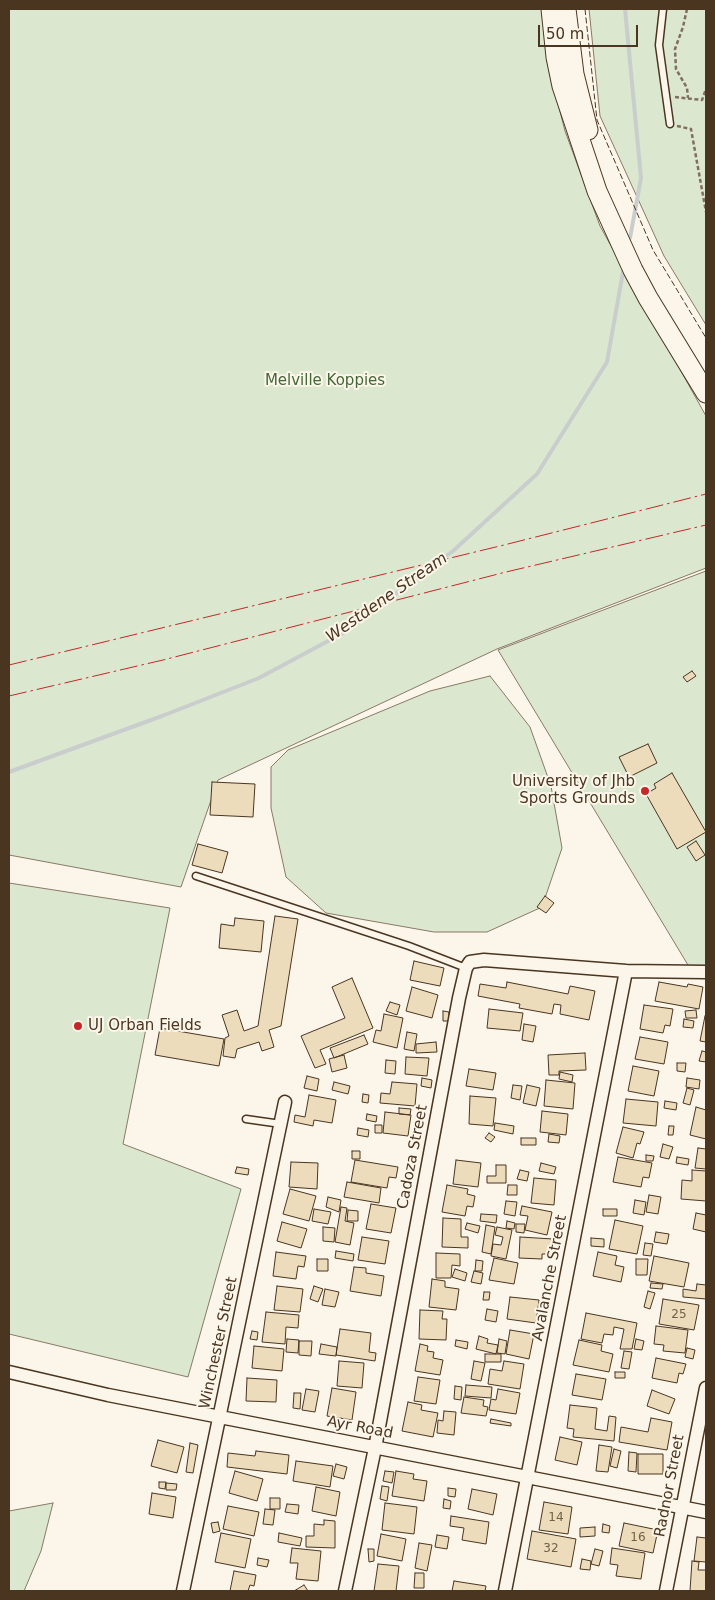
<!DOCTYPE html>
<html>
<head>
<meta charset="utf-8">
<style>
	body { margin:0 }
	#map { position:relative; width:715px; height:1600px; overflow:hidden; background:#fbf6e9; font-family:"DejaVu Sans",sans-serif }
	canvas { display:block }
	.frame { position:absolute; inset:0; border:10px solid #4a3520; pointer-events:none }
	.scale { position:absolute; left:538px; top:25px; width:100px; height:22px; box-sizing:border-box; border:2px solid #4a3520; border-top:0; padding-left:6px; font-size:15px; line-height:18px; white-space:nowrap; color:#4a3520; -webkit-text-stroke:4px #fbf6e9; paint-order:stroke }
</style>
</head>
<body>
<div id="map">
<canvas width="715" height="1600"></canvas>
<div class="frame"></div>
<div class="scale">50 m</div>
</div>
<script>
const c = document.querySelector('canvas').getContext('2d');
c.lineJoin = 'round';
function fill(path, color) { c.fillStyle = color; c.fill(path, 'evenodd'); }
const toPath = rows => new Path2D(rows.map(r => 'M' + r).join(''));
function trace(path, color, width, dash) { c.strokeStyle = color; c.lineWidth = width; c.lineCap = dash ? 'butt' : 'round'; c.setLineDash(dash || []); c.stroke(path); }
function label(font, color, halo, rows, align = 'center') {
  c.font = font + ' "DejaVu Sans",sans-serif'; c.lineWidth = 4; c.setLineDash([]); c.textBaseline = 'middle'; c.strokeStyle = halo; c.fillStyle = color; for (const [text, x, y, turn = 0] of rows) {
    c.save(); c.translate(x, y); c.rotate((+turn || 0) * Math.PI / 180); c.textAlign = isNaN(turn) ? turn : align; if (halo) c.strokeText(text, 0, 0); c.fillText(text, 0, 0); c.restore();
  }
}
const green = toPath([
	[9,9,543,9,548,64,565,131,600,226,706,416,706,568,497,649,218,780,181,887,9,855,9,9],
	[589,9,706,9,706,325,664,256,600,116,589,9],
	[706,571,706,975,694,975,498,650,706,571],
	[490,676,530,727,551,786,562,848,542,907,487,932,434,932,326,913,286,877,271,808,271,767,288,750,430,691,490,676],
	[9,883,170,908,123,1144,241,1189,188,1377,9,1334,9,883],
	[53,1503,41,1551,24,1591,9,1591,9,1511,53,1503]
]);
fill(green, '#dce7d0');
trace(green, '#887966', 1);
trace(toPath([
	[625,9,641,178,630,238],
	[9,772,162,716,259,678,343,633,453,551,537,474,607,362,623,272]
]), '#c9cecd', 4);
const building = toPath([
	[692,671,696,676,687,682,683,677,692,671],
	[648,744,657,763,629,777,619,757,648,744],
	[672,773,706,832,677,849,646,794,656,788,654,784,672,773],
	[212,782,255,784,253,817,210,815,212,782],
	[696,841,705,855,696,861,687,847,696,841],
	[198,844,228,852,222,873,192,865,198,844],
	[545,896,554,903,546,913,537,907,545,896],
	[275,916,298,919,281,1026,269,1030,274,1047,262,1051,259,1042,237,1049,235,1058,223,1056,225,1038,229,1036,222,1015,237,1010,244,1031,258,1026,275,916],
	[235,918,264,921,261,952,219,948,221,924,234,926,235,918],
	[414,961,444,968,440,986,410,980,414,961],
	[352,978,373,1028,320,1050,326,1064,315,1068,301,1036,345,1018,332,987,352,978],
	[507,982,568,994,570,986,595,991,589,1020,560,1014,561,1005,554,1004,552,1014,519,1008,520,1004,478,996,480,984,506,988,507,982],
	[659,982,687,987,688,984,703,987,699,1009,655,1001,659,982],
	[412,987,438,995,432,1018,406,1011,412,987],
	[390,1002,400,1005,397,1015,386,1011,390,1002],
	[644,1005,673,1009,670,1026,665,1025,663,1033,640,1029,644,1005],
	[489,1009,523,1013,520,1031,487,1028,489,1009],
	[696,1010,697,1018,686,1018,685,1011,696,1010],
	[443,1011,449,1012,449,1021,443,1021,443,1011],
	[384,1014,403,1018,397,1048,373,1042,376,1030,381,1031,384,1014],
	[705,1016,706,1016,706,1042,700,1041,705,1016],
	[684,1019,694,1021,693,1028,683,1027,684,1019],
	[524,1024,536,1026,533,1042,522,1040,524,1024],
	[160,1028,224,1039,219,1066,155,1055,160,1028],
	[407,1032,417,1034,414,1051,404,1049,407,1032],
	[364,1035,368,1044,334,1058,330,1048,364,1035],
	[640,1037,668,1042,664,1064,635,1059,640,1037],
	[436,1042,437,1052,416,1053,416,1044,436,1042],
	[702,1051,706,1052,706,1062,699,1061,702,1051],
	[585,1053,586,1070,559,1071,559,1075,549,1075,548,1055,585,1053],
	[344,1055,347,1068,332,1072,329,1059,344,1055],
	[406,1057,429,1058,427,1076,405,1074,406,1057],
	[386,1060,396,1061,395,1074,385,1073,386,1060],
	[677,1063,686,1063,685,1072,677,1071,677,1063],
	[633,1066,659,1071,654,1096,628,1091,633,1066],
	[469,1069,496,1073,493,1090,466,1086,469,1069],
	[560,1072,573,1075,572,1082,559,1079,560,1072],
	[307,1076,319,1079,317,1091,304,1088,307,1076],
	[422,1078,432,1080,431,1088,421,1086,422,1078],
	[687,1078,700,1080,699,1089,686,1087,687,1078],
	[546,1080,575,1083,573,1109,544,1106,546,1080],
	[334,1082,350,1086,348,1094,332,1090,334,1082],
	[392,1082,417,1084,415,1106,380,1103,381,1093,390,1094,392,1082],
	[513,1085,522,1086,520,1100,511,1098,513,1085],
	[527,1085,540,1088,536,1106,523,1103,527,1085],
	[687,1088,694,1090,690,1105,683,1103,687,1088],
	[363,1094,369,1095,368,1103,362,1102,363,1094],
	[309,1095,336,1100,332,1123,314,1120,313,1126,294,1122,295,1115,305,1117,309,1095],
	[470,1096,496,1098,493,1126,469,1124,470,1096],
	[626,1099,658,1102,656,1126,623,1123,626,1099],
	[665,1101,677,1103,676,1110,664,1108,665,1101],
	[696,1107,706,1110,706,1139,690,1135,696,1107],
	[399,1108,411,1109,410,1115,399,1114,399,1108],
	[542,1111,568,1114,566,1135,540,1132,542,1111],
	[385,1112,411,1115,408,1136,383,1133,385,1112],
	[367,1114,377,1116,376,1122,366,1120,367,1114],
	[495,1123,514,1126,513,1134,494,1130,495,1123],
	[375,1125,382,1125,382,1133,375,1133,375,1125],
	[669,1126,674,1126,673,1135,668,1135,669,1126],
	[623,1127,644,1132,640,1144,637,1143,633,1158,616,1153,623,1127],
	[358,1128,369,1130,368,1137,357,1135,358,1128],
	[489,1133,495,1137,491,1142,485,1138,489,1133],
	[549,1134,560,1136,559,1143,548,1142,549,1134],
	[521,1138,536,1138,536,1145,521,1145,521,1138],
	[663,1144,673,1147,669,1159,660,1157,663,1144],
	[698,1148,706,1149,706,1169,695,1168,698,1148],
	[352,1151,360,1151,360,1159,352,1159,352,1151],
	[646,1155,654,1156,653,1161,646,1161,646,1155],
	[618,1157,652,1163,649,1178,643,1177,641,1187,613,1182,618,1157],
	[677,1157,689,1159,688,1165,676,1163,677,1157],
	[355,1160,398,1167,396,1178,389,1177,387,1188,351,1182,355,1160],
	[456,1160,481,1163,478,1187,453,1184,456,1160],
	[291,1162,318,1163,317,1189,289,1187,291,1162],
	[541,1163,556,1167,554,1174,539,1171,541,1163],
	[496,1165,506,1165,506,1183,487,1183,487,1176,496,1176,496,1165],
	[237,1167,249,1169,248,1175,235,1173,237,1167],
	[520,1170,529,1172,527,1181,517,1179,520,1170],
	[692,1170,706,1171,706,1201,681,1199,682,1180,692,1181,692,1170],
	[534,1178,556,1180,554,1205,531,1203,534,1178],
	[347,1182,381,1188,379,1203,344,1197,347,1182],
	[447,1185,468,1189,467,1194,475,1196,473,1207,467,1206,465,1216,442,1212,447,1185],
	[508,1185,517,1185,517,1195,507,1195,508,1185],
	[290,1189,316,1196,309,1221,283,1214,290,1189],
	[649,1195,661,1197,658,1214,646,1212,649,1195],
	[328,1197,341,1200,339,1212,326,1207,328,1197],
	[635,1200,646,1202,644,1215,633,1213,635,1200],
	[506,1201,517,1202,515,1216,504,1214,506,1201],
	[371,1204,396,1208,391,1233,366,1229,371,1204],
	[522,1206,552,1212,547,1235,525,1230,528,1216,520,1215,522,1206],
	[341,1207,347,1208,345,1221,354,1223,350,1245,335,1242,341,1207],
	[314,1209,331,1212,328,1224,312,1221,314,1209],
	[603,1209,617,1209,617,1216,603,1216,603,1209],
	[348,1210,358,1211,358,1221,347,1221,348,1210],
	[696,1213,706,1215,706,1232,693,1229,696,1213],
	[481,1214,497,1215,496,1223,480,1221,481,1214],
	[443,1218,461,1219,461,1237,468,1237,468,1248,442,1247,443,1218],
	[615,1220,643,1226,637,1254,609,1249,615,1220],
	[507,1221,515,1223,514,1229,506,1228,507,1221],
	[282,1222,307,1229,301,1248,277,1241,282,1222],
	[467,1223,480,1226,478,1233,465,1229,467,1223],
	[516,1224,525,1224,524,1233,516,1232,516,1224],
	[486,1225,495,1227,491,1254,482,1252,486,1225],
	[323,1227,335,1228,334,1242,323,1241,323,1227],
	[497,1227,512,1230,506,1259,491,1256,493,1244,501,1245,503,1237,495,1235,497,1227],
	[656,1232,669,1234,667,1244,654,1242,656,1232],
	[362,1237,389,1241,385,1264,358,1260,362,1237],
	[520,1237,553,1239,552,1254,542,1254,542,1259,519,1258,520,1237],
	[591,1238,604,1239,604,1247,591,1246,591,1238],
	[645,1243,653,1244,651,1256,643,1255,645,1243],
	[336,1251,354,1254,353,1261,335,1258,336,1251],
	[276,1252,306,1256,304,1267,298,1266,296,1279,273,1276,276,1252],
	[598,1252,617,1256,615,1265,624,1267,621,1282,593,1276,598,1252],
	[436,1253,460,1254,460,1266,452,1265,451,1278,436,1278,436,1253],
	[654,1256,689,1263,684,1287,649,1281,654,1256],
	[494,1258,518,1263,514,1284,489,1280,494,1258],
	[317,1259,328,1259,328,1271,317,1271,317,1259],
	[636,1259,648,1259,647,1275,636,1275,636,1259],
	[476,1260,483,1261,482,1271,475,1271,476,1260],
	[354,1267,366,1268,366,1273,384,1276,381,1296,350,1291,354,1267],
	[455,1269,467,1273,465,1281,452,1277,455,1269],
	[474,1271,483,1273,481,1284,471,1282,474,1271],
	[432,1279,445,1281,445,1287,459,1289,456,1310,429,1307,432,1279],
	[651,1283,663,1284,662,1289,650,1288,651,1283],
	[697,1284,706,1285,706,1299,683,1297,683,1289,696,1291,697,1284],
	[277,1286,303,1289,300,1312,274,1310,277,1286],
	[314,1286,323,1289,318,1302,310,1299,314,1286],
	[325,1289,339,1292,335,1307,322,1305,325,1289],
	[648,1291,655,1293,650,1309,644,1307,648,1291],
	[484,1292,490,1292,489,1300,483,1300,484,1292],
	[510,1297,539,1300,536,1323,507,1319,510,1297],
	[663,1299,699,1305,694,1330,659,1324,663,1299],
	[487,1309,498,1311,496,1322,485,1320,487,1309],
	[420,1310,443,1311,442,1319,447,1319,446,1340,419,1339,420,1310],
	[266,1312,299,1315,298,1328,286,1327,285,1344,262,1342,266,1312],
	[586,1313,637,1323,632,1349,620,1349,624,1329,614,1327,613,1335,604,1334,602,1343,581,1339,586,1313],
	[656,1326,688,1330,685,1353,663,1351,664,1345,654,1344,656,1326],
	[340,1329,371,1333,369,1352,376,1353,375,1361,336,1355,340,1329],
	[510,1330,534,1334,529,1359,506,1354,510,1330],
	[252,1331,258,1332,257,1340,250,1339,252,1331],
	[479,1336,488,1339,487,1343,498,1345,496,1354,476,1349,479,1336],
	[287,1339,299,1340,298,1353,286,1352,287,1339],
	[499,1339,507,1341,505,1354,497,1353,499,1339],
	[636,1339,644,1341,642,1350,634,1349,636,1339],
	[456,1340,468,1342,467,1349,455,1346,456,1340],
	[579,1340,602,1345,601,1351,613,1354,609,1372,573,1365,579,1340],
	[299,1341,312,1341,311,1356,299,1355,299,1341],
	[321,1344,337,1347,336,1356,319,1354,321,1344],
	[420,1344,428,1346,427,1351,434,1352,433,1358,443,1360,440,1375,415,1371,420,1344],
	[254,1346,284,1349,282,1371,252,1368,254,1346],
	[687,1348,695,1350,693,1359,685,1357,687,1348],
	[624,1351,632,1352,629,1369,621,1368,624,1351],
	[485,1354,501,1354,501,1362,485,1362,485,1354],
	[656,1358,686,1364,683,1374,679,1373,677,1383,652,1378,656,1358],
	[339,1361,364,1363,362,1388,337,1386,339,1361],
	[474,1361,485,1363,481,1381,471,1379,474,1361],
	[504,1361,524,1364,520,1389,488,1384,490,1369,502,1371,504,1361],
	[615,1372,625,1372,625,1378,615,1378,615,1372],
	[576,1374,606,1379,602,1400,572,1395,576,1374],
	[418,1377,440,1380,436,1404,414,1401,418,1377],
	[247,1378,277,1380,276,1402,246,1401,247,1378],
	[466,1385,492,1387,491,1398,465,1396,466,1385],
	[455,1386,462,1387,461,1400,454,1399,455,1386],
	[332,1388,356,1392,352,1420,327,1416,332,1388],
	[306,1389,319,1391,315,1412,302,1410,306,1389],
	[498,1389,520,1393,516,1414,489,1410,491,1399,496,1400,498,1389],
	[652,1390,675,1399,669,1414,647,1406,652,1390],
	[294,1393,301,1393,300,1409,293,1408,294,1393],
	[464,1397,484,1400,483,1406,488,1407,486,1416,461,1413,464,1397],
	[408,1402,422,1405,421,1410,438,1413,433,1437,402,1431,408,1402],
	[570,1405,597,1408,595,1429,607,1431,609,1416,616,1417,614,1441,573,1437,574,1429,567,1428,570,1405],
	[444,1411,456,1412,454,1435,437,1433,438,1420,443,1421,444,1411],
	[651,1418,672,1422,667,1450,619,1442,621,1427,648,1432,651,1418],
	[491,1419,511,1423,511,1426,490,1423,491,1419],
	[560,1437,582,1442,577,1465,555,1460,560,1437],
	[158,1440,184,1447,177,1473,151,1466,158,1440],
	[190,1443,198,1445,193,1473,186,1472,190,1443],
	[599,1445,612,1447,608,1472,596,1471,599,1445],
	[614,1449,621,1451,617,1468,610,1466,614,1449],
	[256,1451,289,1455,287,1474,227,1467,228,1453,255,1456,256,1451],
	[629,1452,637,1453,636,1472,628,1471,629,1452],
	[638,1454,663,1454,663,1474,638,1474,638,1454],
	[296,1461,333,1466,330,1487,293,1481,296,1461],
	[336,1464,347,1467,344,1479,333,1476,336,1464],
	[235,1471,263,1479,257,1501,229,1493,235,1471],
	[385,1471,394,1472,392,1483,383,1481,385,1471],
	[396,1471,414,1474,413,1479,427,1481,424,1501,392,1496,396,1471],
	[159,1482,166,1482,165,1489,159,1488,159,1482],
	[166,1483,177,1484,176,1490,166,1490,166,1483],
	[382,1486,389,1487,387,1501,380,1499,382,1486],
	[316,1487,340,1492,336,1516,312,1511,316,1487],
	[448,1488,456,1489,455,1497,448,1496,448,1488],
	[472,1489,497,1494,493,1515,468,1509,472,1489],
	[152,1493,176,1497,173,1518,149,1514,152,1493],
	[270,1498,280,1498,280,1509,270,1509,270,1498],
	[444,1499,451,1501,450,1509,443,1508,444,1499],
	[544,1502,572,1507,568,1534,539,1530,544,1502],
	[385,1503,417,1507,414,1534,382,1530,385,1503],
	[287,1504,299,1505,298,1514,285,1512,287,1504],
	[228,1506,259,1512,254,1536,223,1529,228,1506],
	[265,1509,275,1510,273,1525,263,1524,265,1509],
	[451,1516,489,1522,486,1544,462,1540,464,1528,450,1526,451,1516],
	[324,1520,335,1521,335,1548,306,1547,306,1536,314,1536,314,1524,324,1525,324,1520],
	[218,1522,220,1531,213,1533,211,1523,218,1522],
	[624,1523,658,1530,653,1553,619,1546,624,1523],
	[603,1524,610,1526,609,1533,602,1532,603,1524],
	[595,1527,595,1536,580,1537,580,1528,595,1527],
	[532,1531,576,1539,571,1567,527,1559,532,1531],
	[221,1533,251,1539,245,1568,215,1562,221,1533],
	[279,1533,302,1538,300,1546,278,1542,279,1533],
	[381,1534,406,1539,402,1561,377,1556,381,1534],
	[437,1535,449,1537,447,1549,435,1547,437,1535],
	[697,1537,706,1538,706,1562,694,1561,697,1537],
	[419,1543,432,1545,427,1571,415,1568,419,1543],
	[292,1548,321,1551,318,1581,296,1579,298,1563,290,1563,292,1548],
	[612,1548,645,1553,641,1579,616,1576,618,1565,610,1564,612,1548],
	[368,1549,374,1549,374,1561,369,1562,368,1549],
	[595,1549,603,1551,599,1566,591,1564,595,1549],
	[258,1558,269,1560,267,1567,257,1565,258,1558],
	[582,1559,591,1561,590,1570,580,1569,582,1559],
	[692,1561,699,1562,698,1570,706,1570,706,1591,690,1591,692,1561],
	[378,1564,399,1566,396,1591,374,1591,378,1564],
	[234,1571,256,1575,254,1586,250,1585,248,1591,230,1591,234,1571],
	[415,1573,424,1573,424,1588,414,1588,415,1573],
	[454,1581,486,1586,485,1591,452,1591,454,1581],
	[304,1585,308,1591,294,1591,304,1585]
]);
fill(building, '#ecdcbc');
trace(building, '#4a3520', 1);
const service = toPath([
	[663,9,659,45,670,124],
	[196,876,409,946,466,968],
	[246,1119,281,1124]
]);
const minor = toPath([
	[9,1372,108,1395,220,1417,706,1512],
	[183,1591,285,1102],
	[345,1591,375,1448,459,998,466,968,470,962,484,960,626,971,706,972],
	[505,1591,626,971],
	[666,1591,706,1388]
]);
const primary = toPath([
	[551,9,556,57,562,86,597,191,633,270,648,298,706,393],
	[566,9,574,74,588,130]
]);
trace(service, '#4a3520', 9);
trace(minor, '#4a3520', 15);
trace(primary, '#4a3520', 21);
trace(toPath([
	[687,9,683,27,675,49,676,69,687,88,688,98],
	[675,97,702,100,706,89],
	[677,126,691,129,706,212]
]), '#7f6f5c', 2.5, [4, 2.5]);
trace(service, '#fbf6e9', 6);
trace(minor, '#fbf6e9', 12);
trace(primary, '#fbf6e9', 19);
trace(toPath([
	[585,9,597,120,653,250,706,338]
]), '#4a3520', 1, [6, 2.5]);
trace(toPath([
	[9,665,504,545,706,494],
	[9,696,163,660,506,572,706,525]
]), '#c62828', 1, [18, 4, 2.5, 4]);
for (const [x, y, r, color] of [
	[645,791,5,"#c62828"],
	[78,1026,5,"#c62828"]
]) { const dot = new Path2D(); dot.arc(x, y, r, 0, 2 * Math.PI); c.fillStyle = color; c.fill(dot); trace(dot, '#fbf6e9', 2); }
label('12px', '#725f47', null, [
	["25",679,1315],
	["14",556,1518],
	["16",638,1538],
	["32",551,1549]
]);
label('15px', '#436837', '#fbf6e9', [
	["Melville Koppies",325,381]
]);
label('15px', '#4a3520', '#fbf6e9', [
	["University of Jhb",635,782],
	["Sports Grounds",635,799],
	["UJ Orban Fields",88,1026,"left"]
], 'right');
label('15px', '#4a3520', '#fbf6e9', [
	["Cadoza Street",413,1157,-79],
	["Avalanche Street",550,1278,-79],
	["Winchester Street",219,1343,-78],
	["Ayr Road",360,1428,11],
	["Radnor Street",670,1486,-79]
]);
label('italic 16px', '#4a3520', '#fbf6e9', [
	["Westdene Stream",387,598,-35]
]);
</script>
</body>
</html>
